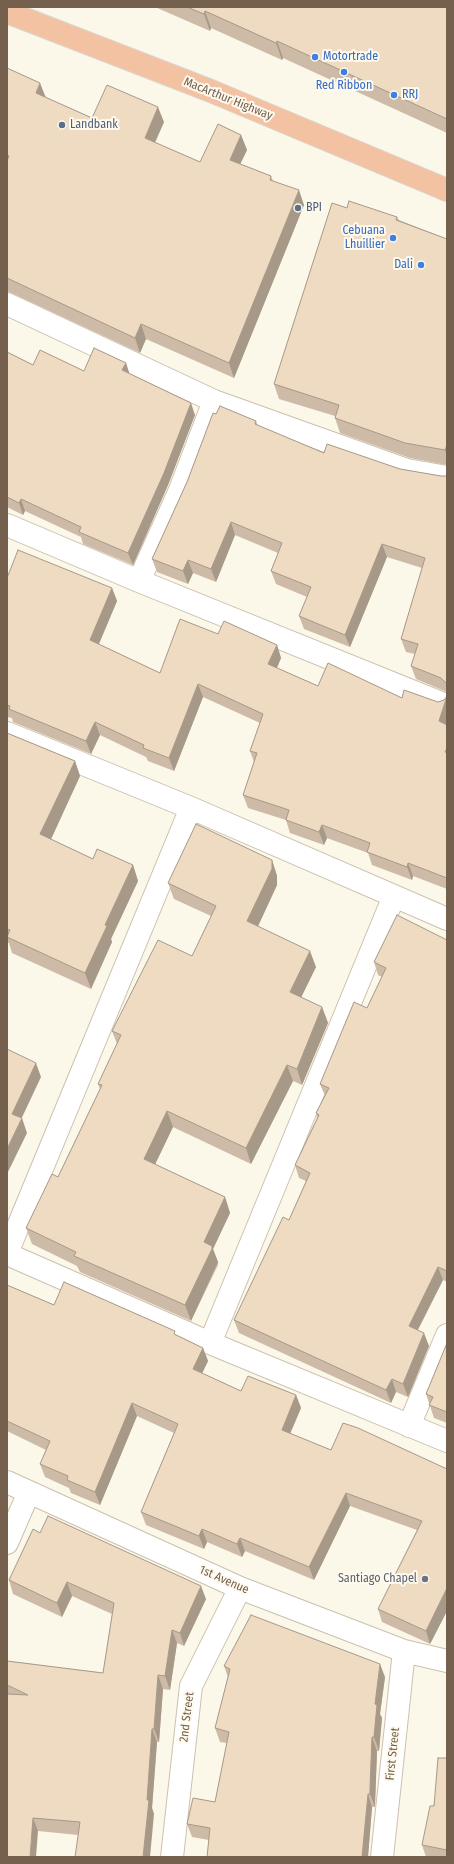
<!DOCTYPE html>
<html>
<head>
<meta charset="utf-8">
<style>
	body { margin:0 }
	#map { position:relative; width:454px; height:1864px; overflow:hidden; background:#fbf7e9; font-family:"Fira Sans Condensed",sans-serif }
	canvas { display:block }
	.frame { position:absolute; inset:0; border:8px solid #75604d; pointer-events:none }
</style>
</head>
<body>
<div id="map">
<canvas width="454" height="1864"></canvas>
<div class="frame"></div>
</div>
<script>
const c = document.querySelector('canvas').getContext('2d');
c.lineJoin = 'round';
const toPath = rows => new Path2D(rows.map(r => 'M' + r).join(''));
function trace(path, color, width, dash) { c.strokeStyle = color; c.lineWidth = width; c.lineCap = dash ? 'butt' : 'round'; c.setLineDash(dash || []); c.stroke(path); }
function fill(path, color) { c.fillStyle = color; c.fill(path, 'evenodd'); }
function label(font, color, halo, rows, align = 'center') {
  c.font = font + ' "Fira Sans Condensed",sans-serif'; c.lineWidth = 4; c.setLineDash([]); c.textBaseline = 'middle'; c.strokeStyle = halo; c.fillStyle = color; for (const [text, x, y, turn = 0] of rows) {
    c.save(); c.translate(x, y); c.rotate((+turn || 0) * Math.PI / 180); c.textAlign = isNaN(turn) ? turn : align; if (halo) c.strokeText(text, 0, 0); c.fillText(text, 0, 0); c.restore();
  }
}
const street = toPath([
	[7,304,214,401,407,470,447,477],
	[7,525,139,581,441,703],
	[139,581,180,490,214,401],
	[7,733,191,808,447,919],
	[7,1253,191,808],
	[7,1254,210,1343,447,1441],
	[210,1343,394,896],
	[409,1426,447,1335],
	[7,1482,240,1588,404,1651,447,1661],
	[7,1543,29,1492],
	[172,1857,191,1686,240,1588],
	[382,1857,404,1651]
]);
const highway = toPath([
	[7,12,211,91,447,190]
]);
trace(street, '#cdc0af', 24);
trace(highway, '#dbd6d1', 24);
trace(street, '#fff', 22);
trace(highway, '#f2c2a3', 22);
fill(toPath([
	[155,7,447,7,447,133,283,58,282,60,211,28,210,31],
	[7,68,45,97,92,118,164,122,155,143,200,162,241,135,247,150,240,164,271,176,273,181,304,205,234,378,146,339,140,353,7,291],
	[347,208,397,217,399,220,447,239,447,465,410,458,340,433,335,418,335,416,279,399,274,384],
	[7,352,33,365,84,371,126,363,129,374,195,415,168,485,133,565,83,544,81,537,25,511,23,515,7,507],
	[216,414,256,421,258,426,324,453,400,469,441,476,447,476,447,692,416,679,411,666,415,654,406,652,401,639,422,568,387,557,350,647,304,629,299,616,307,597,276,584,271,571,278,553,235,535,216,582,193,573,188,584,157,572,152,559,187,482],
	[7,578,112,588,117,601,99,644,160,673,218,634,277,645,281,658,277,668,318,686,438,702,444,700,447,696,447,889,413,876,412,880,372,865,368,853,327,838,324,845,290,833,286,820,248,808,243,795,254,762,250,751,260,723,203,697,174,771,148,761,146,757,100,735,91,754,13,722,12,718,7,717],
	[7,733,75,761,80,776,51,839,93,859,133,865,138,881,111,939,112,942,91,989,12,953,9,943,7,942],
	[272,860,277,876,277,885,258,926,316,967,301,997,322,1007,328,1023,302,1085,293,1081,251,1164,173,1127,155,1164,225,1197,230,1213,213,1249,218,1262,218,1265,191,1321,80,1272,77,1266,32,1244,26,1228,58,1177,100,1089,98,1084,117,1044,112,1031,192,956,211,916,174,899,168,883],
	[447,940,447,1282,443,1280,418,1330,429,1346,408,1397,396,1392,391,1403,239,1333,234,1320,289,1220,306,1181,299,1178,295,1165,317,1118,316,1113,325,1096,320,1084,367,1008,382,977,378,975,374,962],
	[7,1285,54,1305,177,1335,203,1348,208,1361,202,1373,241,1391,296,1395,301,1408,290,1434,331,1450,447,1469,447,1611,430,1644,382,1622,378,1609,417,1530,350,1506,314,1580,245,1551,242,1557,207,1542,204,1549,146,1525,141,1512,174,1433,137,1416,100,1505,71,1493,69,1488,45,1477,40,1464,46,1450,7,1431],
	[447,1343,447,1423,434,1418,426,1394],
	[40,1533,206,1599,184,1646,177,1643,170,1690,163,1689,159,1742,157,1742,152,1808,154,1814,78,1835,38,1831,7,1857,7,1661,103,1673,112,1614,72,1596,62,1617,13,1594,9,1580],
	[224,1666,385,1677,380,1714,382,1718,379,1751,377,1751,375,1801,375,1807,372,1807,368,1857,207,1857,209,1840,192,1837,187,1824,215,1802,227,1743,220,1742,215,1728,228,1677],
	[447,1758,447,1857,426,1857,422,1845]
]), '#cebba7');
fill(toPath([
	[205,11,211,28,210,31,204,14],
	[277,41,283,58,282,60,276,43],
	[40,83,46,98,36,93],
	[158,107,164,122,150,153,145,138],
	[241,135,247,150,235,175,230,160],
	[299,190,304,205,234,378,229,363],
	[141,324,146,339,140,353,135,338],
	[126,363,130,375,122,370],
	[191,403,195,415,168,485,133,565,128,553],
	[447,445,447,456,445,450],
	[21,499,25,511,23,515,19,503],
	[231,522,235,535,216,582,211,569],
	[382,544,387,557,350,647,345,635],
	[188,560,193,573,188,584,183,571],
	[112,588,117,601,95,653,90,640],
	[277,645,281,658,273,677,268,664],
	[198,684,203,697,174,771,169,758],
	[447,697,447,724,444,734,439,721],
	[95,722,100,735,91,754,86,741],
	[75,761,80,776,46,850,40,834],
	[322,825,327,838,324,845,319,832],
	[272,860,277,876,277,885,253,937,247,921],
	[408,863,413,876,412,880,407,867],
	[133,865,138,881,111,939,112,942,91,989,85,973,105,925],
	[310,951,316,967,296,1008,290,992],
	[322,1007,328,1023,302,1085,297,1069],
	[36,1063,41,1077,17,1128,12,1114],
	[287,1065,293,1081,251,1164,246,1148],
	[167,1111,173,1127,150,1175,144,1159],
	[22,1118,27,1133,7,1174,7,1149],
	[225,1197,230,1213,213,1249,218,1262,191,1321,185,1305,204,1242],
	[438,1267,443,1280,413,1339,409,1326],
	[424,1333,429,1346,408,1397,403,1384],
	[203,1348,208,1361,198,1382,193,1369],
	[392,1379,396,1392,391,1403,386,1390],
	[296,1395,301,1408,286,1443,282,1430],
	[132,1403,137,1416,100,1505,95,1492],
	[346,1493,350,1506,314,1580,309,1567],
	[202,1529,207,1542,204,1549,199,1536],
	[240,1538,245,1551,242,1557,237,1544],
	[67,1582,72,1596,62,1617,57,1603],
	[201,1586,206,1599,184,1646,180,1633],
	[447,1588,447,1611,430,1644,426,1631],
	[172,1630,177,1643,170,1690,165,1676],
	[380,1664,385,1677,380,1714,382,1718,379,1751,374,1737,375,1704],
	[158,1675,163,1689,159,1742,154,1729],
	[152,1729,157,1742,152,1808,154,1814,150,1857,143,1857],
	[372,1737,377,1751,375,1807,370,1794],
	[368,1794,372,1807,368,1857,362,1857],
	[33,1818,38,1831,36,1857,30,1857]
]), '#a79988');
const building = toPath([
	[187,7,447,7,447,119,277,41,276,43,205,11,204,14,187,7],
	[7,68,40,83,36,93,92,118,107,85,158,107,145,138,200,162,218,124,241,135,230,160,271,176,270,180,299,190,229,363,141,324,135,338,7,278,7,161,9,156,7,155,7,68],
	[349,201,397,217,396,220,447,239,447,445,445,450,405,443,335,418,339,405,274,384,332,203,347,208,349,201],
	[94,348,126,363,122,370,191,403,164,473,128,553,79,532,81,527,21,499,19,503,7,497,7,352,33,365,40,350,84,371,94,348],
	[220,406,256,421,255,424,324,453,327,444,400,469,441,476,447,476,447,684,441,678,411,666,418,644,401,639,425,558,382,544,345,635,299,616,311,587,271,571,282,543,231,522,211,569,188,560,183,571,152,559,187,482,213,413,216,414,220,406],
	[18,550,112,588,90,640,160,673,180,619,218,634,224,621,277,645,268,664,318,686,328,663,402,698,404,690,438,702,444,700,447,696,439,721,447,725,447,748,445,752,447,753,447,878,408,863,407,867,367,852,370,843,322,825,319,832,286,820,289,810,243,795,257,753,250,751,263,714,198,684,169,758,143,748,144,745,95,722,86,741,9,709,10,706,7,705,7,578,18,550],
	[7,733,75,761,40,834,93,859,97,849,133,865,105,925,107,926,85,973,7,937,10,930,7,929,7,733],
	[196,824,272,860,272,869,247,921,310,951,290,992,322,1007,297,1069,287,1065,246,1148,167,1111,144,1159,225,1197,204,1242,212,1246,212,1249,185,1305,74,1256,76,1252,26,1228,52,1174,58,1177,102,1085,98,1084,121,1035,112,1031,158,940,192,956,216,906,168,883,196,824],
	[397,915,447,940,447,1271,438,1267,409,1326,424,1333,403,1384,392,1379,386,1390,234,1320,283,1217,289,1220,310,1173,295,1165,319,1115,316,1113,329,1088,320,1084,354,1002,367,1008,386,968,374,962,397,915],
	[7,1049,36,1063,12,1114,22,1118,7,1149,7,1049],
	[64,1282,175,1331,174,1334,203,1348,193,1369,241,1391,248,1376,296,1395,282,1430,331,1450,343,1423,358,1428,447,1469,447,1588,426,1631,378,1609,422,1521,346,1493,309,1567,240,1538,237,1544,202,1529,199,1536,141,1512,178,1424,132,1403,95,1492,67,1480,68,1476,40,1464,50,1441,7,1421,7,1285,54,1305,64,1282],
	[447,1343,447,1412,429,1405,433,1397,426,1394,447,1343],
	[48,1516,201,1586,180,1633,172,1630,165,1676,158,1675,154,1729,152,1729,147,1800,149,1800,143,1857,75,1857,80,1822,33,1818,30,1857,7,1857,7,1694,28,1695,7,1685,7,1661,103,1673,114,1603,67,1582,57,1603,9,1580,33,1529,40,1533,48,1516],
	[251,1615,380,1664,375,1704,377,1705,374,1737,372,1737,370,1788,370,1794,368,1794,362,1857,207,1857,210,1828,187,1824,193,1798,215,1802,229,1732,215,1728,230,1669,224,1666,251,1615],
	[438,1758,447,1758,447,1850,422,1845,430,1806,434,1806,438,1758]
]);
fill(building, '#efdac2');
trace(building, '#a79988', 1);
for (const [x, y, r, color] of [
	[315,57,4,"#3f7fe0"],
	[344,72,4,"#3f7fe0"],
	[394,95,4,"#3f7fe0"],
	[62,125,4,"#5c6f8a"],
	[298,208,4,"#5c6f8a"],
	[393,238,4,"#3f7fe0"],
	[421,265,4,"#3f7fe0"],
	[425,1579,4,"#6b7280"]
]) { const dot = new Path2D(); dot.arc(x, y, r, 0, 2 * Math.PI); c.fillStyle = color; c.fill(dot); trace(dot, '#fefaef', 1.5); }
label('12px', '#366cbe', '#fefaef', [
	["Motortrade",323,57],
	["Red Ribbon",344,86,"center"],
	["RRJ",402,95],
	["Cebuana",385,231,"right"],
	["Lhuillier",385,245,"right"],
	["Dali",413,265,"right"]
], 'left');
label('12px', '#75604d', '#fefaef', [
	["MacArthur Highway",228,99,22],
	["1st Avenue",224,1580,24],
	["2nd Street",187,1717,-83],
	["First Street",393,1754,-84]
]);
label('12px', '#4e5e75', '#fefaef', [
	["Landbank",70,125],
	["BPI",306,208]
], 'left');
label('12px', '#5b616d', '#fefaef', [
	["Santiago Chapel",417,1579]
], 'right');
</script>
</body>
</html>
